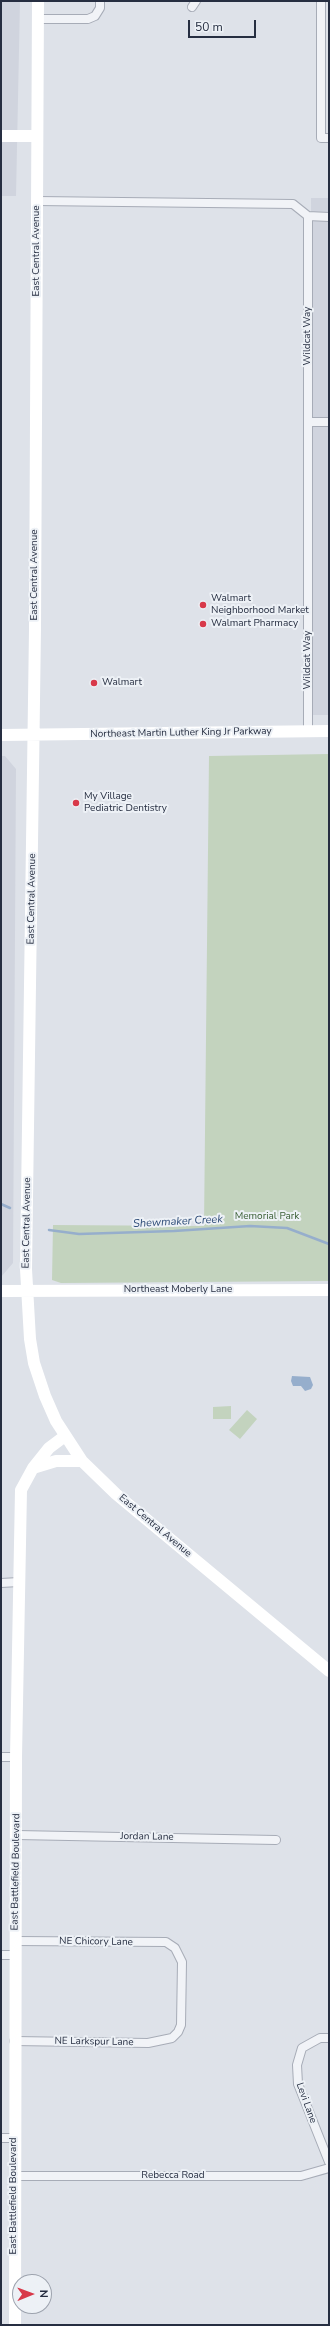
<!DOCTYPE html>
<html>
<head>
<meta charset="utf-8">
<style>
	body { margin:0 }
	#map { position:relative; width:330px; height:2326px; overflow:hidden; background:#dee2e9; font-family:"Nunito Sans",sans-serif }
	canvas { display:block }
	.frame { position:absolute; inset:0; border:2px solid #262e41; pointer-events:none }
	.north { position:absolute; left:12px; top:2274px; width:40px; height:40px; box-sizing:border-box; background:#edf1f6; border:1px solid #9da3ae; border-radius:50%; rotate:89deg; font-size:11px; font-weight:700; line-height:16px; text-align:center; color:#262e41 }
	.north::after { content:''; display:block; margin:auto; width:14px; height:18px; background:#d8394a; clip-path:polygon(50% 0,100% 100%,50% 72%,0 100%) }
	.scale { position:absolute; left:188px; top:20px; width:68px; height:18px; box-sizing:border-box; border:2px solid #262e41; border-top:0; padding-left:5px; font-size:12px; line-height:14px; white-space:nowrap; color:#262e41; -webkit-text-stroke:3px #edf1f6; paint-order:stroke }
</style>
</head>
<body>
<div id="map">
<canvas width="330" height="2326"></canvas>
<div class="frame"></div>
<div class="north">N</div>
<div class="scale">50 m</div>
</div>
<script>
const c = document.querySelector('canvas').getContext('2d');
c.lineJoin = 'round';
function fill(path, color) { c.fillStyle = color; c.fill(path, 'evenodd'); }
const toPath = rows => new Path2D(rows.map(r => 'M' + r).join(''));
function trace(path, color, width, dash) { c.strokeStyle = color; c.lineWidth = width; c.lineCap = dash ? 'butt' : 'round'; c.setLineDash(dash || []); c.stroke(path); }
function label(font, color, halo, rows, align = 'center') {
  c.font = font + ' "Nunito Sans",sans-serif'; c.lineWidth = 4; c.setLineDash([]); c.textBaseline = 'middle'; c.strokeStyle = halo; c.fillStyle = color; for (const [text, x, y, turn = 0] of rows) {
    c.save(); c.translate(x, y); c.rotate((+turn || 0) * Math.PI / 180); c.textAlign = isNaN(turn) ? turn : align; if (halo) c.strokeText(text, 0, 0); c.fillText(text, 0, 0); c.restore();
  }
}
fill(toPath([
	[1,1,20,1,16,196,1,196],
	[311,198,329,198,329,715,313,715],
	[1,756,5,756,16,769,13,1263,1,1277]
]), '#d0d4de');
fill(toPath([
	[329,754,329,1281,61,1283,52,1280,53,1225,204,1226,209,756],
	[231,1406,231,1419,213,1419,213,1407],
	[247,1410,257,1419,240,1439,229,1430]
]), '#c3d3be');
fill(toPath([
	[292,1376,310,1377,313,1385,311,1389,305,1391,301,1386,293,1386,291,1381]
]), '#96aecc');
trace(toPath([
	[1,1204,10,1208],
	[49,1230,79,1234,174,1231,250,1226,287,1228,329,1244]
]), '#96aecc', 2.5);
const street = toPath([
	[321,1,321,138,329,138],
	[192,7,196,1],
	[38,19,88,19,95,16,100,8,100,1],
	[37,201,293,204,308,216,308,731],
	[308,216,329,217],
	[308,422,329,422],
	[1,1583,19,1582],
	[1,1757,16,1757],
	[17,1835,276,1840],
	[1,1955,15,1955],
	[329,2038,320,2038,302,2048,297,2065,298,2084,329,2162],
	[14,2041,148,2043,172,2038,178,2032,181,2025,182,1962,175,1948,166,1942,15,1941],
	[1,2138,14,2138],
	[16,2176,301,2176,329,2168]
]);
trace(street, '#a7acb7', 10);
trace(street, '#f1f3f7', 8);
trace(toPath([
	[38,1,35,629,26,1269,30,1339,34,1363,45,1396,56,1421,82,1461,116,1494,329,1671],
	[1,136,37,136],
	[1,735,329,731],
	[1,1291,329,1290],
	[33,1468,56,1461,82,1461],
	[15,2325,16,1757,21,1490,33,1468,49,1448,65,1436]
]), '#fff', 12);
for (const [x, y, r, color] of [
	[203,605,4,"#d8394a"],
	[203,624,4,"#d8394a"],
	[94,683,4,"#d8394a"],
	[76,803,4,"#d8394a"]
]) { const dot = new Path2D(); dot.arc(x, y, r, 0, 2 * Math.PI); c.fillStyle = color; c.fill(dot); trace(dot, '#edf1f6', 1.5); }
label('10px', '#262e41', '#edf1f6', [
	["East Central Avenue",37,251,-90],
	["Wildcat Way",308,336,-90],
	["East Central Avenue",35,575,-90],
	["Wildcat Way",308,660,-90],
	["Northeast Martin Luther King Jr Parkway",181,733,-1],
	["East Central Avenue",32,899,-89],
	["East Central Avenue",27,1223,-89],
	["Northeast Moberly Lane",178,1290],
	["East Central Avenue",155,1526,40],
	["Jordan Lane",147,1837,1],
	["East Battlefield Boulevard",16,1872,-89],
	["NE Chicory Lane",96,1942,1],
	["NE Larkspur Lane",94,2042,1],
	["Levi Lane",306,2103,70],
	["Rebecca Road",173,2176],
	["East Battlefield Boulevard",14,2196,-90]
]);
label('10px', '#262e41', '#edf1f6', [
	["Walmart",211,599],
	["Neighborhood Market",211,611],
	["Walmart Pharmacy",211,624],
	["Walmart",102,683],
	["My Village",84,797],
	["Pediatric Dentistry",84,809]
], 'left');
label('10px', '#385d32', '#edf1f6', [
	["Memorial Park",267,1217]
]);
label('italic 11px', '#2d4b77', '#edf1f6', [
	["Shewmaker Creek",178,1222,-3]
]);
</script>
</body>
</html>
